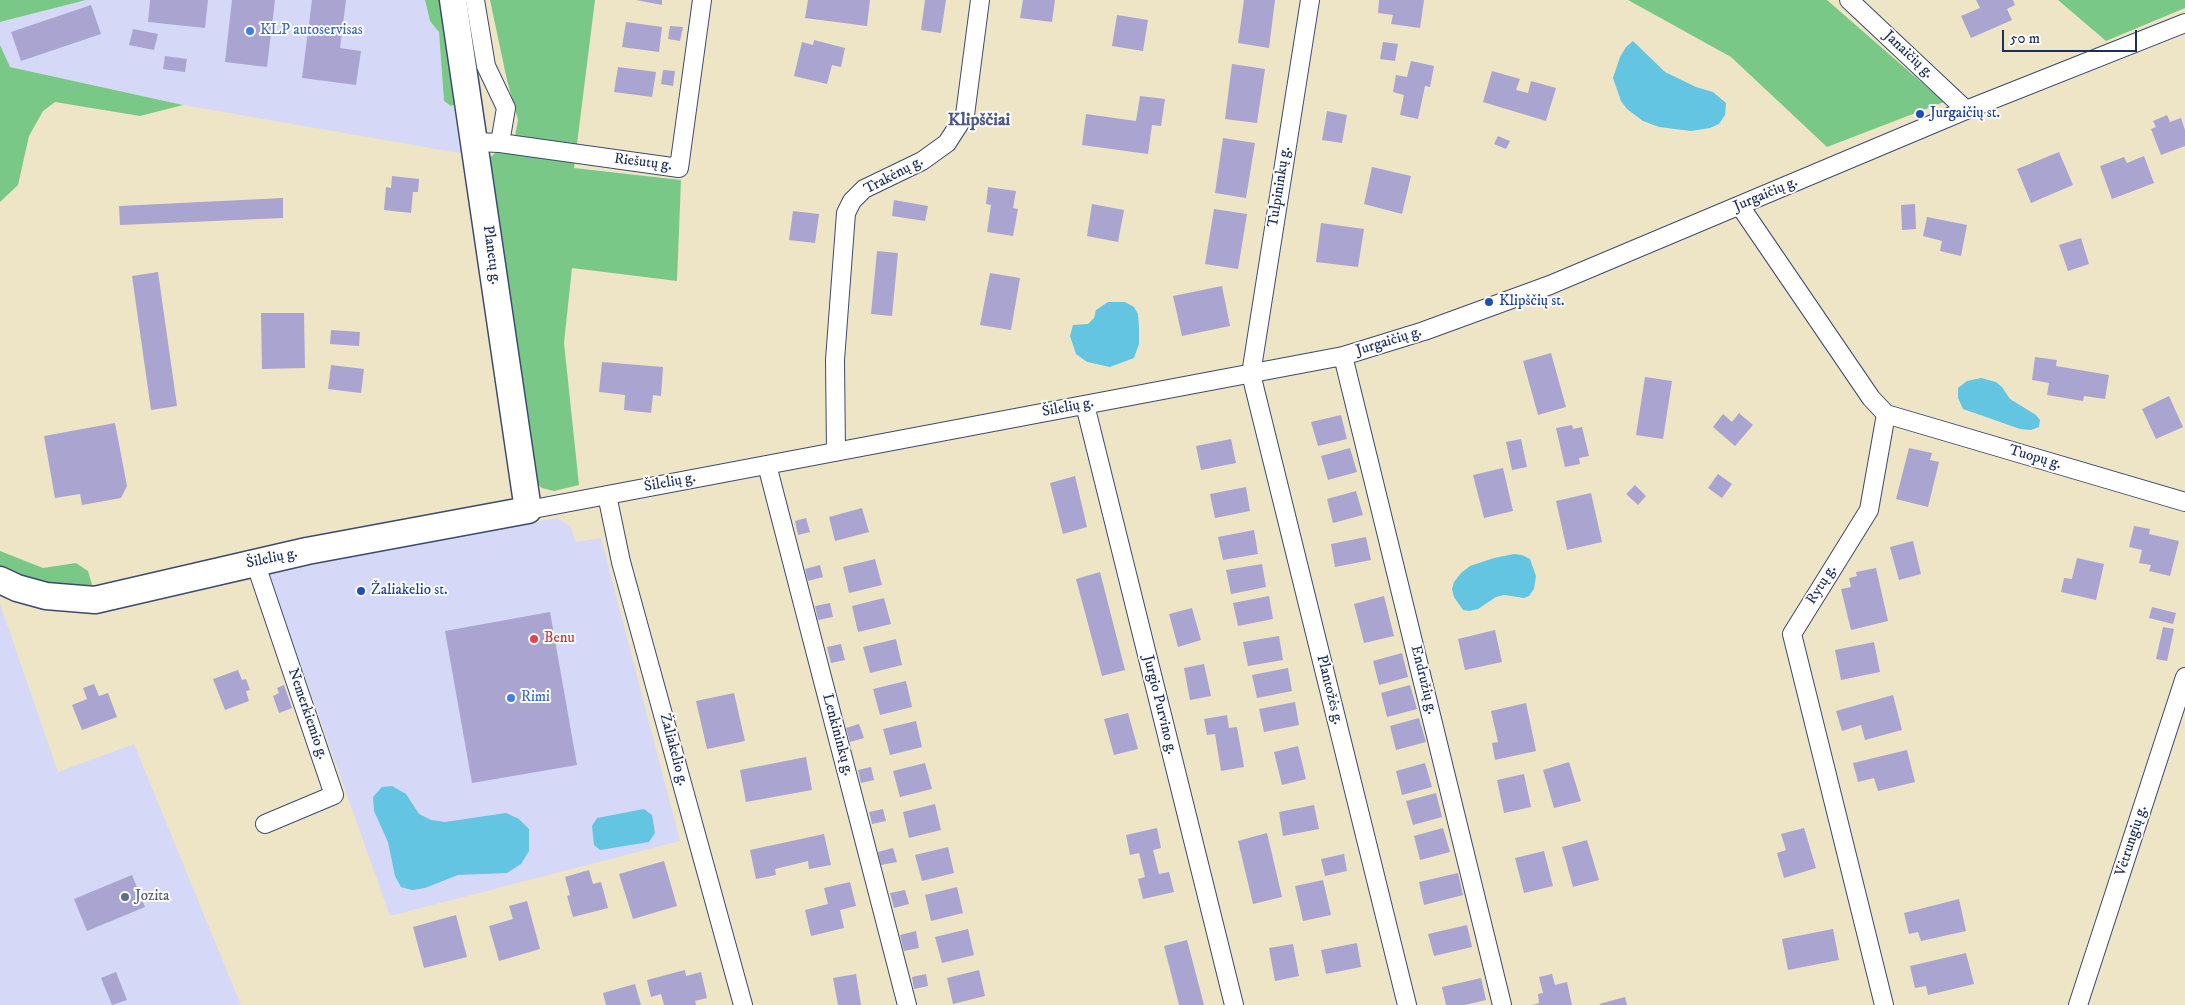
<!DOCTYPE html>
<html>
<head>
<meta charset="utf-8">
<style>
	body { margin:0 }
	#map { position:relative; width:2185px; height:1005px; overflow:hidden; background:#eee5c7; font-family:"IM FELL DW Pica",serif }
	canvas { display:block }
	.scale { position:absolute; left:2002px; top:30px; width:135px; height:22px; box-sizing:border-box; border:2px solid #1b2f5e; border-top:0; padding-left:6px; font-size:15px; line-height:18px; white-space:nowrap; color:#1b2f5e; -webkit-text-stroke:4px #fdfcf7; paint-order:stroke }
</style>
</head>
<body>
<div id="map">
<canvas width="2185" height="1005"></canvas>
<div class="scale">50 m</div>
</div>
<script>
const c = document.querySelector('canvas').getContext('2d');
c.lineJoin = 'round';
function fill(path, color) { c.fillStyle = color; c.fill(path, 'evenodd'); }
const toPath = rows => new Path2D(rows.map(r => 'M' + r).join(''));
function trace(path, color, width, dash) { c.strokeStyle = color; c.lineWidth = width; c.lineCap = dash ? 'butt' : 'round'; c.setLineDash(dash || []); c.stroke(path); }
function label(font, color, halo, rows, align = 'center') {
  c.font = font + ' "IM FELL DW Pica",serif'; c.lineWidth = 4; c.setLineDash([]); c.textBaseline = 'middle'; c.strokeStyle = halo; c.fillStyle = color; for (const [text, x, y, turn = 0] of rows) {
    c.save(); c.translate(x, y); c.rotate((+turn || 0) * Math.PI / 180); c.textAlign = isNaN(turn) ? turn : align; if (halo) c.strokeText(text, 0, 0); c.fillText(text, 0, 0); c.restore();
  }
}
fill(toPath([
	[86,0,425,0,430,21,439,32,444,101,456,104,465,154,183,105,10,67,0,45,0,22],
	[557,518,570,526,576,542,601,538,680,841,390,916,268,573],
	[0,604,58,772,134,744,241,1005,0,1005]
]), '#d6d8f8');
fill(toPath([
	[0,0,86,0,0,22],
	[425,0,441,0,456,104,451,106,444,101,439,32,430,21],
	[490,0,595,0,574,168,681,180,677,281,572,268,564,343,579,485,554,491,542,488,534,481,487,160,515,136,518,120,507,80],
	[1628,0,1827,0,1944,102,1827,147,1731,57],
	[2058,0,2185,0,2185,8,2106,41],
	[0,45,10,67,183,105,140,116,55,102,43,111,29,136,18,185,0,202],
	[0,551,43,568,76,563,88,571,93,588,55,587,0,569]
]), '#7ac888');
fill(toPath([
	[1633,41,1665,72,1696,87,1713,92,1726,103,1725,115,1719,124,1710,128,1691,131,1659,127,1643,121,1627,109,1621,101,1613,78,1620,57,1626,47],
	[1108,302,1125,302,1134,307,1138,314,1139,328,1139,344,1134,358,1110,367,1087,362,1076,354,1070,336,1073,325,1088,324,1094,318,1096,310],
	[1981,378,1996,382,2002,387,2010,399,2036,415,2040,420,2039,427,2031,430,2020,429,1963,409,1958,398,1958,388,1967,381],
	[1514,554,1522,555,1530,559,1536,576,1534,589,1529,596,1524,598,1504,595,1496,597,1478,609,1469,611,1463,610,1454,597,1452,589,1454,582,1461,573,1470,566,1494,558],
	[392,786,406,794,419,814,431,820,445,822,506,813,519,819,529,829,529,851,521,864,507,873,458,875,425,888,412,890,401,887,395,876,388,842,374,811,373,797,382,787],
	[644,809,652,815,655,833,649,842,600,850,594,845,592,826,597,818]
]), '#63c5e1');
fill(toPath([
	[150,0,208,0,205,28,148,22],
	[232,0,275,0,267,67,225,62],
	[312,0,346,0,340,48,361,51,356,85,302,78],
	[636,0,662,0,662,5],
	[808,0,870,0,867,26,805,18],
	[925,0,946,0,941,33,921,30],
	[1023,0,1055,0,1052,22,1020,18],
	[1244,0,1275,0,1269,48,1238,43],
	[1379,0,1424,0,1420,28,1391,24,1393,15,1378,13],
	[1976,0,2013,0,2015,5,2007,9,2012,20,1971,38,1961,16,1980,8],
	[91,5,101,34,21,61,11,32],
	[1117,15,1148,20,1143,51,1112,46],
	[626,22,662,27,659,52,622,47],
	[670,26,683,27,680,41,668,39],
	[133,29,158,34,154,50,129,45],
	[814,40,845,48,841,67,832,65,827,84,794,76,802,42,813,45],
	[1383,42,1398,44,1395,61,1380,59],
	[165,56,187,59,185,72,163,69],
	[1411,61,1434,66,1430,87,1425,86,1418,119,1400,115,1404,95,1393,92,1396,75,1407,77],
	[1232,64,1265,69,1257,123,1225,119],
	[618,67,656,72,652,97,614,92],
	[663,70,675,71,673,86,661,84],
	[1492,71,1520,79,1516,90,1528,93,1531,81,1556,88,1546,121,1483,102],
	[1140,96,1165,99,1161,126,1152,125,1148,154,1082,145,1086,114,1136,121],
	[1327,111,1347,115,1342,143,1322,140],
	[2167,115,2170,122,2181,118,2185,130,2185,146,2161,155,2151,129,2156,127,2153,121],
	[1498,136,1510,141,1506,149,1494,144],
	[1223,138,1255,143,1246,198,1215,193],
	[2059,152,2073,185,2031,203,2017,169],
	[2144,156,2154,183,2112,199,2100,166,2124,157,2127,163],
	[1372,167,1411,176,1402,214,1364,204],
	[392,176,419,179,418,192,413,192,411,213,384,210,386,187,391,188],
	[988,187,1016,191,1013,208,1018,209,1013,236,987,232,991,205,986,204],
	[283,198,283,218,120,225,119,206],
	[894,200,928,206,925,221,892,216],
	[1092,204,1124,210,1118,242,1087,236],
	[1915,204,1916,229,1902,230,1901,205],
	[1214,209,1247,214,1238,269,1205,264],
	[793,211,819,214,815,243,789,240],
	[1927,217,1967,225,1961,256,1940,251,1942,241,1923,236],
	[1321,223,1364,229,1358,267,1316,262],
	[2081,238,2089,264,2068,271,2059,245],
	[877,251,898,253,892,316,871,314],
	[158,272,177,406,151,410,132,276],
	[990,273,1020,278,1011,330,980,325],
	[1222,286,1230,326,1182,336,1173,296],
	[261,313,304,313,305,368,262,369],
	[331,330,360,332,359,346,330,344],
	[1551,353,1566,407,1538,415,1523,361],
	[2035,357,2057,360,2056,366,2109,375,2105,399,2084,396,2083,401,2047,395,2049,383,2032,380],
	[602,362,663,367,661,396,653,395,651,413,624,410,625,395,599,392],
	[331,365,364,369,361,393,328,389],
	[1645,377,1672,381,1663,439,1636,435],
	[2169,396,2183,427,2156,439,2142,409],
	[1739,413,1753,425,1735,446,1713,427,1723,414,1732,422],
	[1341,415,1347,439,1318,446,1311,422],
	[115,423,127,486,121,498,82,505,80,494,55,498,44,436],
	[1572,425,1573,429,1582,427,1589,456,1579,458,1580,464,1565,467,1556,428],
	[1231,439,1236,463,1201,470,1196,446],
	[1521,439,1527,467,1512,470,1506,442],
	[1350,448,1357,472,1328,480,1321,456],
	[1909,448,1932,453,1930,460,1939,462,1928,507,1896,499],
	[1503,468,1513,511,1484,518,1473,475],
	[1718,474,1732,484,1722,498,1708,488],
	[1075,476,1087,527,1063,534,1050,483],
	[1635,485,1646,496,1638,505,1626,494],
	[1246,487,1250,511,1215,518,1210,494],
	[1356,491,1363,515,1333,523,1327,499],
	[1591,493,1602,542,1567,550,1556,501],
	[862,508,869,532,835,541,829,517],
	[806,518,810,532,798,535,795,521],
	[2134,526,2150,529,2149,534,2179,541,2170,576,2149,571,2151,565,2139,563,2142,550,2129,547],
	[1254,530,1258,554,1223,560,1218,537],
	[1366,537,1371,560,1335,567,1331,544],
	[1913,541,1921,574,1899,580,1890,547],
	[2077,558,2104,564,2096,600,2061,592,2064,578,2072,579],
	[875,559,882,585,849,593,843,567],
	[1262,564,1266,587,1231,594,1226,570],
	[820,565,823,577,808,581,805,569],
	[1876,568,1888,621,1851,630,1841,589,1851,587,1849,578,1857,576,1856,572],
	[1100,572,1125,670,1102,676,1076,579],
	[1269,596,1273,619,1238,626,1233,603],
	[1384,596,1394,636,1364,643,1354,604],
	[884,598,891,624,858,632,852,606],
	[830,603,833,617,818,620,815,606],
	[2152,607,2176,613,2173,624,2149,618],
	[1192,608,1201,640,1178,647,1169,614],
	[550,612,577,765,472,783,445,631],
	[2163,627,2174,629,2167,661,2156,659],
	[1495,630,1502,662,1465,670,1458,639],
	[1279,636,1283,660,1248,666,1243,642],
	[896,639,902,665,870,673,863,647],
	[1874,642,1880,672,1841,680,1835,650],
	[841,644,845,660,831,663,827,647],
	[1402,653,1408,677,1379,685,1373,661],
	[1204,664,1211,696,1190,700,1184,668],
	[1288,668,1292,691,1257,698,1252,675],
	[238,670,242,680,246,679,250,690,246,691,249,701,225,710,213,679],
	[906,681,912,707,880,715,873,689],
	[94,684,99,696,108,693,117,717,82,730,72,705,87,699,83,688],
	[284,685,292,708,279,713,273,696,279,693,277,688],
	[1410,685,1417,709,1387,717,1381,693],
	[734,693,745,741,707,749,696,701],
	[1893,695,1902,730,1865,740,1861,725,1842,731,1836,711],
	[1295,702,1299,725,1264,732,1259,709],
	[1526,703,1536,751,1495,760,1492,743,1498,742,1491,711],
	[1128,713,1138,749,1114,755,1104,719],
	[1227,715,1229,728,1237,727,1244,767,1221,771,1215,734,1207,735,1204,719],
	[1419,718,1426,742,1396,750,1390,726],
	[916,721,922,747,890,755,883,729],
	[859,724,864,738,850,742,846,728],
	[1298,746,1306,779,1282,785,1274,752],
	[1907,750,1915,782,1878,791,1874,778,1858,782,1853,763],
	[806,757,812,790,746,802,740,770],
	[1569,762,1581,801,1554,808,1543,770],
	[925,763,932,789,900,797,893,771],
	[1425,763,1432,787,1402,795,1396,771],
	[871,767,874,780,861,783,858,770],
	[1524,774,1531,807,1504,813,1497,780],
	[1436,793,1442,817,1413,825,1406,801],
	[935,804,941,830,909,838,903,812],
	[1314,805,1319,829,1283,836,1279,812],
	[883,809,886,821,872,824,869,812],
	[1157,828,1161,848,1153,850,1159,874,1169,872,1174,892,1143,899,1138,879,1145,877,1139,853,1130,855,1126,835],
	[1443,828,1450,852,1420,860,1414,836],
	[1804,828,1816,868,1784,878,1777,853,1786,850,1781,834],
	[1267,833,1282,897,1253,904,1238,841],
	[824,834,831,865,809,869,808,861,775,869,776,875,756,879,750,850],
	[1587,840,1599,880,1573,887,1562,847],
	[948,847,954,873,922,881,915,855],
	[893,848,897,862,881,865,878,852],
	[1544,851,1553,886,1524,893,1515,858],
	[1344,854,1347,871,1325,876,1321,859],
	[664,861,677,906,633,919,619,874],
	[589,870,593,884,601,882,608,908,573,917,567,896,570,895,565,877],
	[1458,873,1463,895,1424,905,1419,882],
	[132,875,145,907,87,931,74,899],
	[1323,880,1331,915,1303,921,1295,886],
	[850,882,856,906,840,910,844,928,811,936,805,910,828,904,824,888],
	[957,887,963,913,931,921,925,895],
	[905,890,909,904,894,908,890,893],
	[1959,899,1966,931,1921,941,1918,932,1909,934,1904,913],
	[527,901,540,949,499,961,489,926,513,919,509,906],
	[456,915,467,957,424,968,413,927],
	[1467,925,1472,947,1434,956,1428,934],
	[968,929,974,955,942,963,935,937],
	[1833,929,1839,960,1788,970,1782,939],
	[916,931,919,948,904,951,900,935],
	[1187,940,1204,1005,1179,1005,1164,946],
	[1357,943,1361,967,1326,974,1321,950],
	[1293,944,1299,976,1275,981,1269,948],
	[1966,953,1974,984,1928,995,1926,986,1915,988,1910,966],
	[685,970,686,976,701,972,707,998,695,1001,696,1005,664,1005,661,994,651,997,647,980],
	[979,970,985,996,953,1004,947,978],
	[116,972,127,1000,112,1005,101,978],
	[856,974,861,1005,838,1005,833,978],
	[926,974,928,986,914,989,912,977],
	[1552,974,1555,985,1567,982,1572,1005,1532,1005,1539,1003,1538,994,1543,993,1539,977],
	[1481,978,1486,1000,1465,1005,1446,1005,1442,987],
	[635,984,641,1005,606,1005,603,993],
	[1625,997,1627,1005,1600,1005,1599,1004]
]), '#aaa4d0');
const street = toPath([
	[475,0,486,66,506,108,500,143,475,142],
	[1310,0,1251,374,1407,1005],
	[1849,0,1966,110],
	[500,143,679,168,702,0],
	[1740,206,1871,398,1886,414],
	[1343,356,1502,1005],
	[1085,405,1234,1005],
	[1886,414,2185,502],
	[836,452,835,360,846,213,852,201,864,189,922,161,947,143,965,115,980,0],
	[767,465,907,1005],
	[607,495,621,562,743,1005],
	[528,510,1343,356,1424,331,1550,285,1966,110,2185,23],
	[255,562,334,795,265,824],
	[1884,1005,1792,634,1869,510,1886,414],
	[2078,1005,2185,677]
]);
const secondary = toPath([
	[0,580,17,588,46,596,95,600,307,551,528,510,453,0]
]);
trace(street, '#3b4a6e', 20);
trace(secondary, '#3b4a6e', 29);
trace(street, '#fff', 18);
trace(secondary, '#fff', 26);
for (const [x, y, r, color] of [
	[250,31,5,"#3f7fe0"],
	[1920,114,5,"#1a4fb4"],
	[1489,302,5,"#1a4fb4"],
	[361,591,5,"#1a4fb4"],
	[534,639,5,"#e0444e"],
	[511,698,5,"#3f7fe0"],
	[125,897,5,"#5c6f8a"]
]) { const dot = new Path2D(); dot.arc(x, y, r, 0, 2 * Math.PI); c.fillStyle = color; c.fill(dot); trace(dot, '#fdfcf7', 2); }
label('15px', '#366cbe', '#fdfcf7', [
	["KLP autoservisas",260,31],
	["Rimi",521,698]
], 'left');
label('15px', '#1b2f5e', '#fdfcf7', [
	["Janaičių g.",1908,55,43],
	["Riešutų g.",643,163,7],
	["Trakėnų g.",894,176,-28],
	["Tulpininkų g.",1280,187,-81],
	["Jurgaičių g.",1766,195,-23],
	["Planetų g.",491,255,82],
	["Jurgaičių g.",1389,342,-17],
	["Šilelių g.",1068,408,-11],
	["Tuopų g.",2035,458,16],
	["Šilelių g.",670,483,-11],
	["Šilelių g.",272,559,-12],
	["Rytų g.",1822,585,-58],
	["Endružių g.",1423,680,76],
	["Plantožės g.",1329,690,76],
	["Jurgio Purvino g.",1159,705,76],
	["Nemerkiemio g.",307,714,71],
	["Lenkininkų g.",837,735,75],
	["Žaliakelio g.",673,750,75],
	["Vėtrungių g.",2132,841,-72]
]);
label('15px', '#164399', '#fdfcf7', [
	["Jurgaičių st.",1930,114],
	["Klipščių st.",1499,302],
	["Žaliakelio st.",371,591]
], 'left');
label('15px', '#be3a42', '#fdfcf7', [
	["Benu",544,639]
], 'left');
label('15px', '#4e5e75', '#fdfcf7', [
	["Jozita",135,897]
], 'left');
label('bold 18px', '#4d5886', '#fdfcf7', [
	["Klipščiai",979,121]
]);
</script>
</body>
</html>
